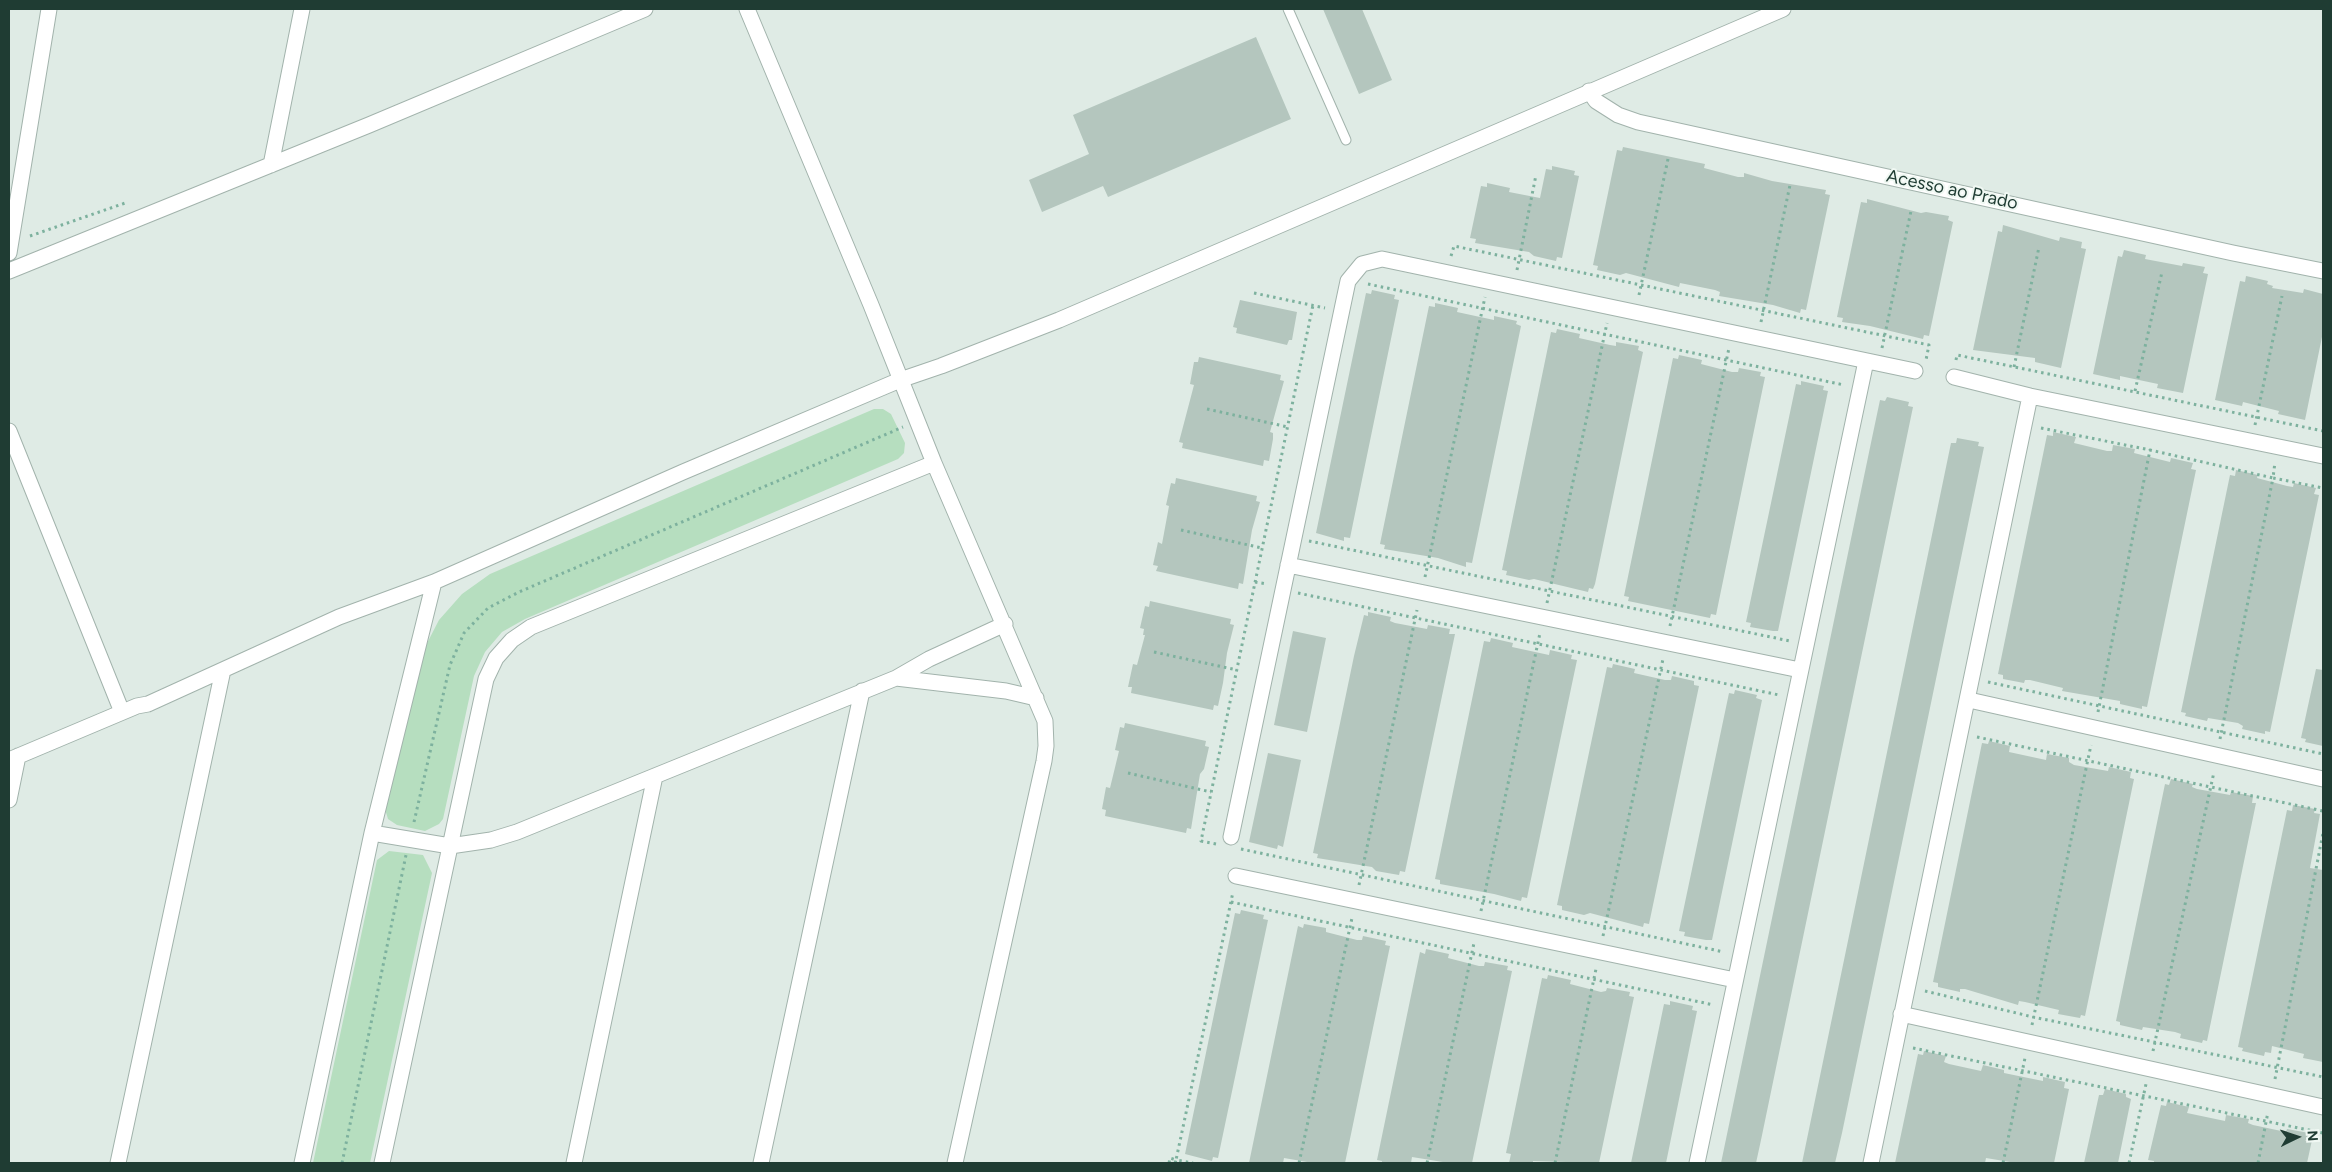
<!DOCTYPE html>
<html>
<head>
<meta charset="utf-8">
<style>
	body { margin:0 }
	#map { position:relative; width:2332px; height:1172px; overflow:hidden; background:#dfebe5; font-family:Figtree,sans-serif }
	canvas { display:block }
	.frame { position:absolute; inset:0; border:10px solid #1f3c33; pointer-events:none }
	.north { position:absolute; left:2272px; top:1112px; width:50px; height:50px; -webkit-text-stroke:4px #f0f8f3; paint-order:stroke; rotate:86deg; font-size:14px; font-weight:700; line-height:20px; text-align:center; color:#1f3c33 }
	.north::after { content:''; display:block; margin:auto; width:18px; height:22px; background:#1f3c33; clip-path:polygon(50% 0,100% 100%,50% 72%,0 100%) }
</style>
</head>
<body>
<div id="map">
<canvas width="2332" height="1172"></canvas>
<div class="frame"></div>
<div class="north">N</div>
</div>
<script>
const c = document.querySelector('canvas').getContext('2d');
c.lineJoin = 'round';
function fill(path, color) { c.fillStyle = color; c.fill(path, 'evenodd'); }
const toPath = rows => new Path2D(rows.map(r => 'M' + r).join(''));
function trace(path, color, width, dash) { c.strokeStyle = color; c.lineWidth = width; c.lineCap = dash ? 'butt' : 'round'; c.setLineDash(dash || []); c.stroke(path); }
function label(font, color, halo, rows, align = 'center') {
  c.font = font + ' Figtree,sans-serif'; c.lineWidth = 4; c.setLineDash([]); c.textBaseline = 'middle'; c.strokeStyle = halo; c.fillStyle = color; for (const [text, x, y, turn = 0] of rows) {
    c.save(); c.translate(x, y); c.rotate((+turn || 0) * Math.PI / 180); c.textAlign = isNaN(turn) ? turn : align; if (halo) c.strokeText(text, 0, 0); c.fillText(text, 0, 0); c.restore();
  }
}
fill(toPath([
	[874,409,883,409,891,414,905,443,904,453,898,459,525,619,502,632,485,652,474,676,443,819,439,824,425,831,397,825,388,819,385,809,423,651,439,620,462,594,490,574],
	[389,851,423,855,432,873,370,1163,313,1163,377,860]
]), '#b6debf');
fill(toPath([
	[1323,9,1362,9,1392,80,1359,94],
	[1256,37,1291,119,1108,197,1103,186,1042,212,1029,180,1089,154,1073,115],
	[1623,147,1705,164,1704,168,1738,177,1744,177,1744,173,1772,181,1826,190,1825,194,1830,195,1806,310,1801,309,1800,313,1773,305,1719,296,1720,292,1715,290,1680,283,1679,287,1626,273,1620,275,1597,270,1598,266,1593,265,1617,150,1622,151],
	[1552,166,1575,171,1574,175,1579,176,1562,258,1557,257,1556,261,1534,256,1529,252,1475,243,1476,239,1470,238,1481,186,1487,187,1487,183,1510,188,1509,192,1540,198,1546,169,1552,170],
	[1867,199,1921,213,1926,212,1949,216,1948,220,1953,222,1929,336,1924,335,1923,339,1870,326,1842,322,1843,318,1837,317,1861,202,1867,203],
	[2003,225,2059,241,2060,237,2082,242,2081,248,2086,249,2061,368,2035,362,2035,358,1973,350,1998,231,2002,232],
	[2124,250,2146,255,2145,259,2182,266,2183,263,2205,267,2203,273,2208,274,2183,393,2157,388,2158,384,2120,376,2120,380,2093,374,2118,256,2122,257],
	[2246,276,2268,281,2267,284,2273,286,2272,288,2303,293,2304,289,2323,294,2323,332,2305,420,2278,414,2279,411,2243,402,2242,406,2215,400,2240,281,2245,282],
	[1372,290,1395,295,1394,299,1399,300,1350,538,1344,537,1344,541,1316,533,1366,293,1371,294],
	[1240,300,1297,312,1292,340,1289,340,1287,345,1236,333,1237,328,1233,327],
	[1435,303,1458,308,1457,312,1494,320,1494,316,1517,321,1516,324,1521,326,1472,563,1466,562,1466,567,1438,558,1384,549,1385,545,1380,544,1429,306,1435,307],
	[1557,329,1580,334,1579,338,1610,345,1616,346,1616,342,1639,346,1638,350,1643,352,1595,584,1593,589,1589,588,1588,592,1534,579,1529,580,1506,575,1507,571,1502,570,1551,332,1556,333],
	[1679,355,1702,360,1701,364,1732,372,1738,372,1739,368,1761,372,1760,376,1765,377,1716,615,1711,614,1710,618,1628,601,1629,597,1624,596,1673,358,1678,359],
	[1199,357,1281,375,1280,380,1284,381,1270,432,1273,433,1273,439,1269,461,1264,460,1263,466,1182,448,1183,443,1179,442,1194,385,1190,384,1194,362,1198,362],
	[1801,381,1824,386,1823,390,1828,391,1778,631,1773,631,1750,627,1751,623,1746,622,1796,384,1801,385],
	[1887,397,1909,402,1908,406,1913,407,1761,1140,1756,1163,1721,1163,1872,438,1880,400,1885,401],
	[2053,432,2076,437,2074,443,2107,451,2112,451,2113,445,2135,449,2134,453,2170,462,2171,458,2193,463,2191,469,2196,470,2147,707,2142,706,2142,709,2120,704,2120,701,2062,691,2063,688,2030,680,2025,680,2024,683,2003,679,2003,675,1998,674,2047,435,2053,436],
	[1957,438,1979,442,1978,446,1984,447,1842,1133,1835,1163,1802,1163,1951,443,1956,443],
	[2236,470,2258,475,2257,478,2287,486,2293,487,2294,483,2316,488,2314,494,2319,495,2270,732,2265,731,2265,734,2242,729,2243,726,2238,723,2208,718,2207,721,2185,716,2186,713,2181,712,2230,475,2235,476],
	[1176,478,1257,496,1256,501,1260,502,1252,530,1243,584,1239,583,1238,589,1156,571,1158,566,1153,565,1158,542,1162,544,1169,506,1166,505,1171,483,1175,484],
	[1150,601,1231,619,1230,624,1234,625,1227,653,1223,683,1218,706,1214,705,1213,710,1131,693,1132,687,1128,687,1133,664,1137,665,1145,635,1143,635,1144,629,1140,628,1145,606,1149,607],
	[1368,612,1391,617,1390,621,1395,623,1427,629,1428,625,1450,629,1449,634,1455,634,1405,872,1400,871,1399,875,1376,871,1372,867,1317,858,1318,854,1313,853,1354,656,1364,615,1368,616],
	[1293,631,1326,638,1307,732,1274,725],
	[1491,638,1513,643,1512,647,1549,655,1550,650,1572,655,1571,659,1577,660,1527,898,1522,897,1521,901,1494,894,1440,884,1440,880,1435,879,1484,641,1490,642],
	[1613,664,1635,669,1634,673,1665,680,1671,680,1672,676,1694,681,1694,685,1699,686,1649,924,1644,923,1643,927,1590,913,1584,915,1562,910,1562,906,1557,905,1607,667,1612,668],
	[2316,669,2323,670,2323,746,2305,742,2306,739,2301,738],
	[1735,690,1757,695,1756,698,1762,700,1712,940,1706,940,1684,936,1685,932,1679,931,1729,693,1734,694],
	[1125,723,1206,741,1205,746,1209,747,1204,769,1200,774,1191,829,1187,828,1186,833,1105,816,1106,810,1102,809,1106,787,1110,788,1119,751,1115,750,1120,727,1124,728],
	[1989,741,2010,746,2009,752,2046,760,2047,754,2069,758,2069,762,2074,765,2108,771,2109,767,2131,772,2130,778,2134,779,2085,1016,2081,1015,2080,1018,2058,1014,2059,1010,2025,1002,2019,1001,2018,1005,1965,989,1960,989,1960,992,1938,987,1938,983,1933,982,1982,743,1988,744],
	[1268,753,1301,760,1283,847,1278,845,1277,849,1249,842],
	[2171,779,2193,784,2192,787,2197,789,2230,795,2231,792,2253,796,2252,803,2256,803,2207,1041,2203,1040,2202,1043,2180,1038,2181,1034,2175,1032,2143,1027,2142,1030,2120,1025,2120,1022,2116,1021,2165,784,2169,785],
	[2293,805,2315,809,2314,813,2320,814,2310,868,2323,870,2323,1062,2303,1058,2304,1054,2272,1046,2271,1053,2265,1052,2264,1056,2242,1051,2243,1048,2238,1047,2287,810,2292,811],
	[1241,910,1264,915,1263,919,1268,920,1218,1158,1213,1157,1212,1161,1185,1154,1235,913,1240,914],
	[1304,924,1326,928,1326,932,1357,940,1362,940,1363,936,1386,941,1385,945,1390,946,1345,1163,1313,1163,1284,1158,1283,1163,1249,1163,1298,926,1303,928],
	[1426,949,1449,954,1448,958,1479,966,1484,966,1485,962,1508,966,1507,970,1512,971,1472,1163,1449,1163,1412,1157,1411,1163,1382,1163,1382,1161,1377,1160,1420,952,1425,954],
	[1548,975,1571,980,1570,984,1601,992,1606,991,1607,988,1630,992,1629,996,1634,997,1599,1163,1533,1161,1533,1163,1509,1163,1511,1154,1506,1153,1542,978,1547,979],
	[1670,1001,1693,1006,1692,1010,1697,1011,1666,1163,1631,1163,1664,1004,1670,1005],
	[1924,1051,1946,1056,1944,1062,1949,1064,1981,1071,1983,1065,2004,1070,2004,1073,2043,1081,2043,1077,2065,1082,2064,1088,2069,1089,2054,1163,2016,1163,1986,1158,1985,1163,1895,1163,1918,1054,1923,1055],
	[2105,1089,2126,1094,2126,1097,2131,1099,2118,1163,2084,1163,2099,1095,2103,1095],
	[2167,1102,2189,1107,2187,1113,2225,1121,2226,1115,2249,1119,2248,1123,2253,1125,2286,1132,2287,1129,2309,1133,2307,1139,2312,1140,2307,1163,2154,1163,2154,1161,2148,1160,2161,1105,2166,1106]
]), '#b4c6be');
const lane = toPath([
	[1288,9,1346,140]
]);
const street = toPath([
	[747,9,871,305,934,463,1045,721,1046,746,1044,761,955,1163],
	[1589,91,1596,101,1618,115,1638,122,2233,253,2323,271],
	[271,165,302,9],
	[9,253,49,9],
	[9,271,369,125,645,9],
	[1954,377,2030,396,2323,456],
	[9,431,122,712],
	[1288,565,1800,670],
	[896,678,1006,691,1036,698],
	[1969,700,2323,779],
	[9,760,137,706,148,704,339,617,434,582],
	[9,800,18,756],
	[372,833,450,846,491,840,517,832,896,678,929,659,1005,624],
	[1231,837,1348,281,1362,264,1382,259,1915,371],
	[1236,876,1735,980],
	[1901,1014,2323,1107],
	[118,1163,223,670],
	[302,1163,372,833,434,582,683,472,900,380,941,366,1059,320,1783,9],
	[382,1163,486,679,496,658,512,640,531,627,934,463],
	[574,1163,655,776],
	[761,1163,862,691],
	[1697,1163,1866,361],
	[1871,1163,2030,396]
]);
trace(lane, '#a2b3ac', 11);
trace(street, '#a2b3ac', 17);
trace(toPath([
	[30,236,128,202],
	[1451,256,1454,246,1929,345,1926,360],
	[1517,270,1536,175],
	[1368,284,1844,385],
	[1254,293,1325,308],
	[1639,295,1668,159],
	[1761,322,1790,185],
	[1882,348,1911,211],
	[1956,360,1957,355,2323,431],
	[2014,367,2039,247],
	[2135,391,2162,272],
	[1207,409,1288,427],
	[2255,425,2282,296],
	[2041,428,2150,450],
	[1181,530,1262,548],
	[1309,541,1790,641],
	[1425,577,1485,297],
	[1255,582,1267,584],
	[1298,593,1779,695],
	[1547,603,1607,323],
	[1670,626,1729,348],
	[1154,652,1237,670],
	[1988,682,2323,754],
	[2098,712,2150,450,2273,478,2275,462],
	[1977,737,2323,811],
	[2220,739,2273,478,2323,488],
	[1128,773,1211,792],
	[414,822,450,665,464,633,488,608,519,592,903,427],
	[1216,844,1201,841,1313,305],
	[1241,849,1724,952],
	[1359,885,1417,610],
	[1231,902,1714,1005],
	[1481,911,1540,633],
	[1603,936,1663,659],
	[1925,991,2033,1017,2323,1077],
	[2032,1025,2091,745],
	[1913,1048,2323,1133],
	[2153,1051,2214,772],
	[2275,1079,2323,833],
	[342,1163,406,855],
	[1169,1163,1170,1158,1176,1160,1233,892],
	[1175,1163,1176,1160,1193,1163],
	[1299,1163,1352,918],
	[1427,1163,1474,943],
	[1555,1163,1596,969],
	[2003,1163,2025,1058],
	[2129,1163,2146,1084],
	[2258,1163,2268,1112]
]), '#7db19e', 3, [2.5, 4]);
trace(lane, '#fff', 9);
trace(street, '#fff', 15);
label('18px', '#1f3c33', '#f0f8f3', [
	["Acesso ao Prado",1952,190,12]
]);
</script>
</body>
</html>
